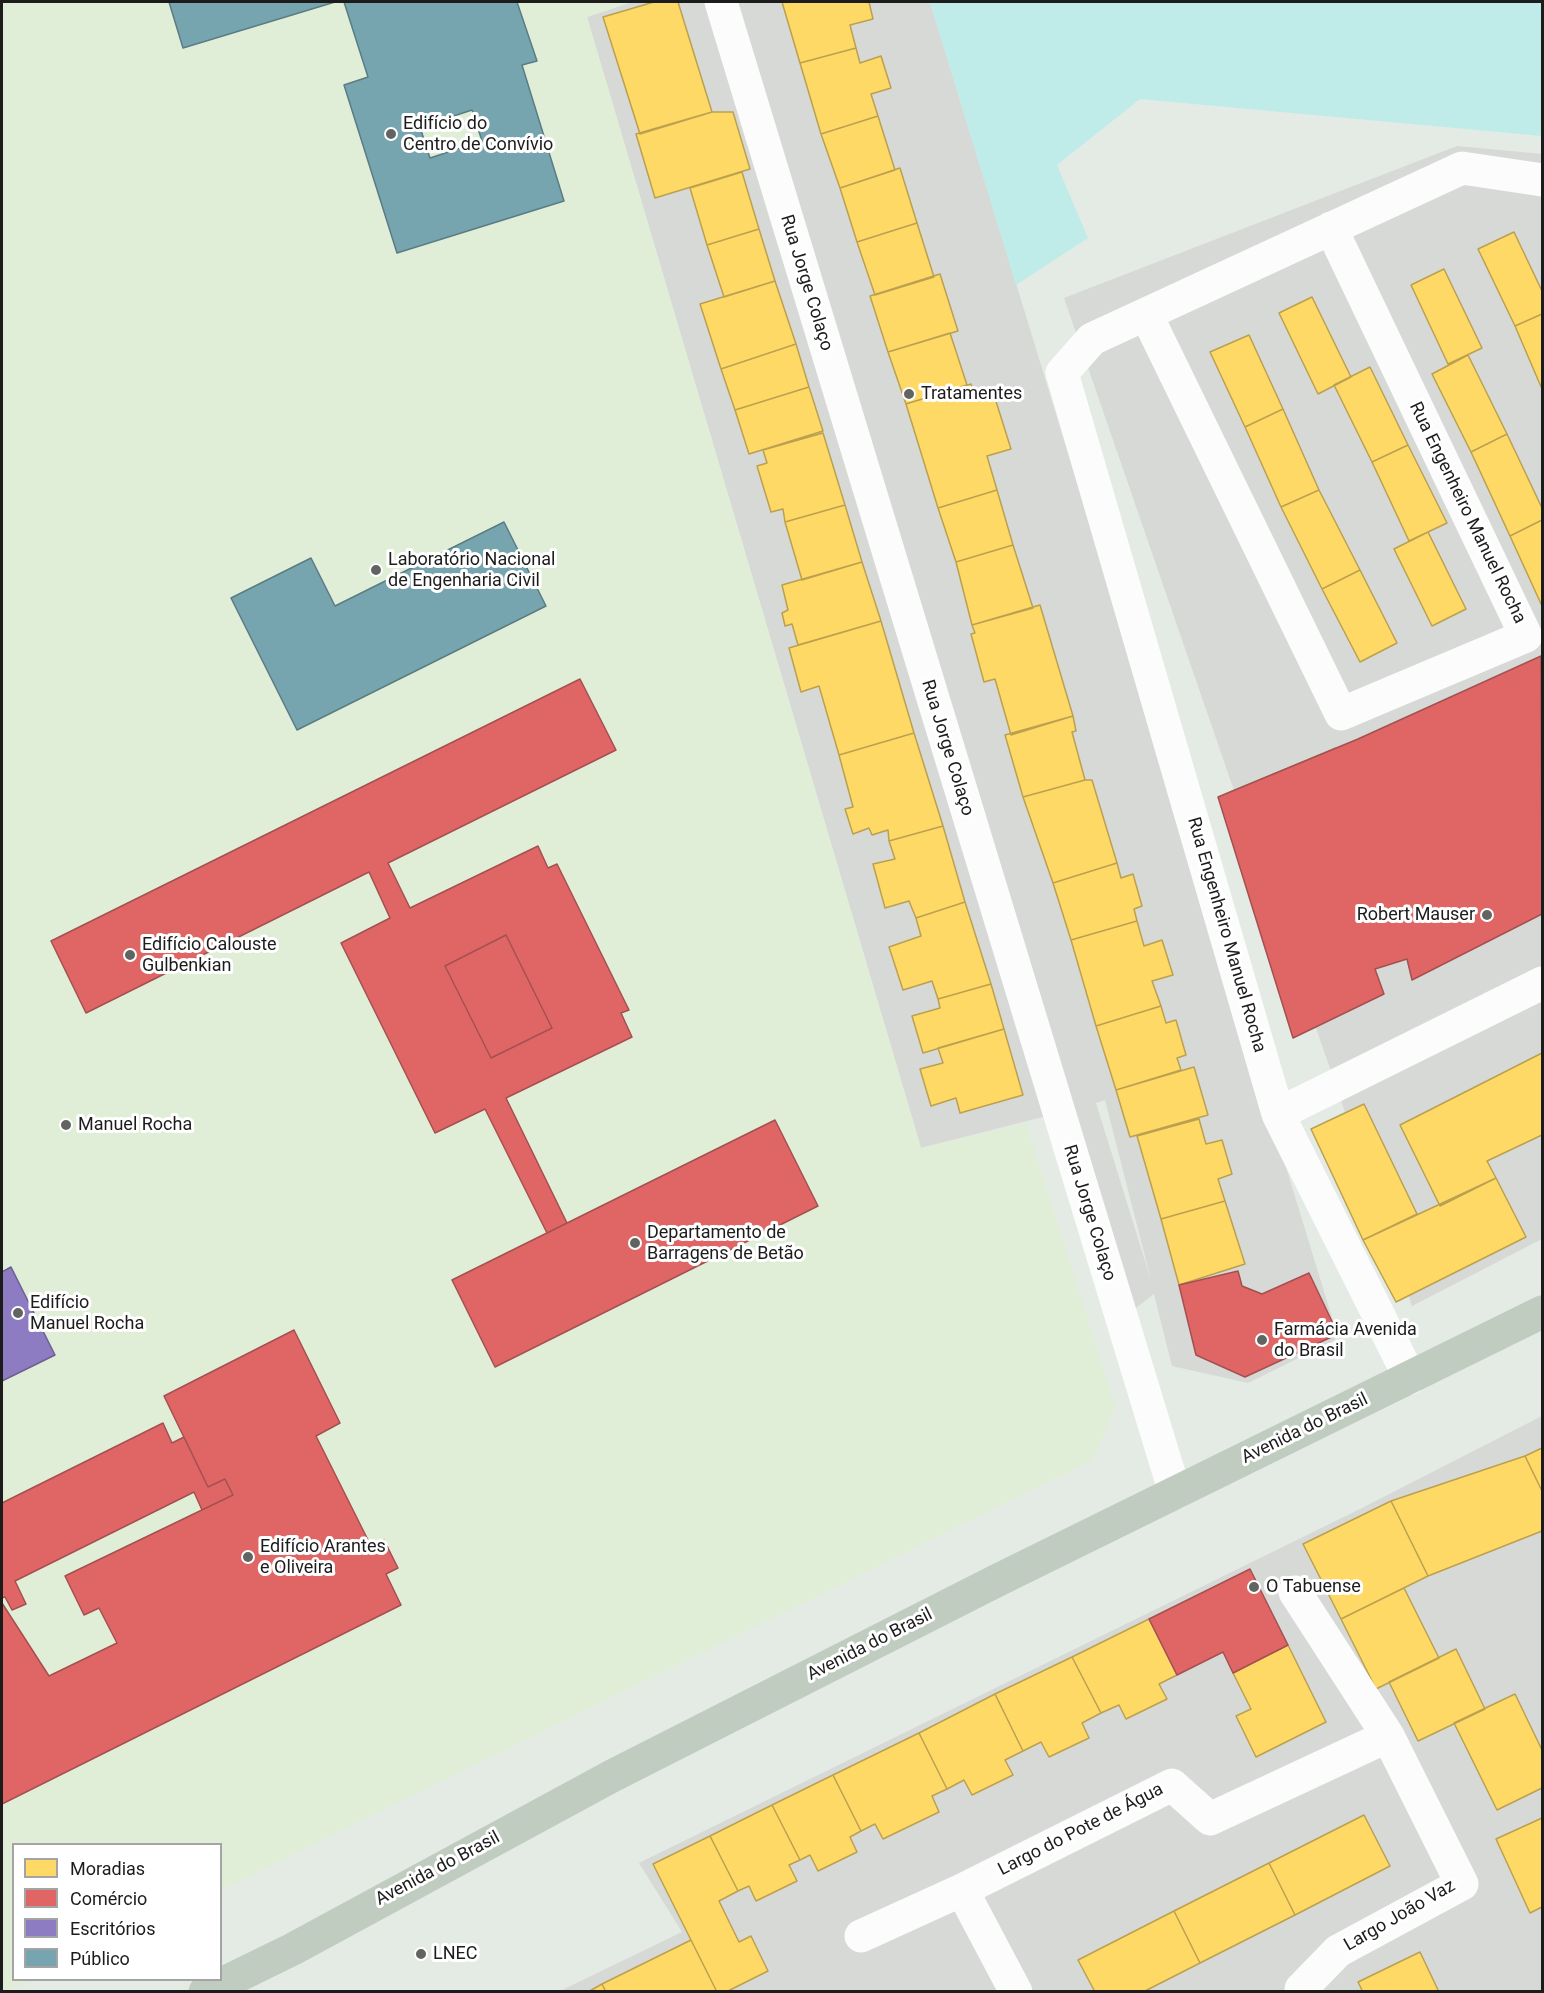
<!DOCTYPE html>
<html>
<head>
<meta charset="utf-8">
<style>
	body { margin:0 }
	#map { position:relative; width:1544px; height:1993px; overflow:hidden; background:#e4eae4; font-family:Roboto,sans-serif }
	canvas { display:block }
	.frame { position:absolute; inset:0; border:3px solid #1c1c1c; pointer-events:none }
	.legend { position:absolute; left:12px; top:1843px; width:210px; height:138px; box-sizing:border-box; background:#fff; border:2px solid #a4a4a4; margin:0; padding:8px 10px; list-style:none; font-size:18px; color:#1c1c1c }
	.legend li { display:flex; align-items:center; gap:12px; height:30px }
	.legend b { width:30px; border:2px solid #a4a4a4 }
</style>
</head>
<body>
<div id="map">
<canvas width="1544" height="1993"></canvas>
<div class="frame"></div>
<ul class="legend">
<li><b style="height:16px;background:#ffd966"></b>Moradias</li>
<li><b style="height:16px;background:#e06666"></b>Comércio</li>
<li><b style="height:16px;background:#8e7cc3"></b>Escritórios</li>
<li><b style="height:16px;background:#76a5af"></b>Público</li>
</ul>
</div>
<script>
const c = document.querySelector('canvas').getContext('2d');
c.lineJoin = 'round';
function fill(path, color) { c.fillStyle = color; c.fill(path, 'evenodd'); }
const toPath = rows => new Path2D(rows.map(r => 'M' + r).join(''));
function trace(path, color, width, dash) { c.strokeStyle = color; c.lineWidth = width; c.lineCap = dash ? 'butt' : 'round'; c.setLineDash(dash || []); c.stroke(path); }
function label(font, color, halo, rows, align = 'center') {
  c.font = font + ' Roboto,sans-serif'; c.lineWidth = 6; c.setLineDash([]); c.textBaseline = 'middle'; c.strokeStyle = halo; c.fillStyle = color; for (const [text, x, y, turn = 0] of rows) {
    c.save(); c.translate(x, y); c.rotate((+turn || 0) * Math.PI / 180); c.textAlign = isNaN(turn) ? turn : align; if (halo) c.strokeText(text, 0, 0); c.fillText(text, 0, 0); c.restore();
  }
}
fill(toPath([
	[632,2,930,2,1337,1334,1335,1340,1248,1383,1172,1366,1154,1294,1132,1311,1070,1110,921,1148,587,17],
	[1105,1100,1150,1276,1150,1277,1096,1103],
	[1457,146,1542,154,1542,1239,1412,1306,1064,298],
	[1542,1416,1542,1991,558,1992,682,1932,639,1863,1360,1509]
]), '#d6d9d6');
fill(toPath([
	[2,2,632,2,587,17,921,1148,1026,1123,1115,1406,1093,1460,221,1890,220,1844,14,1844,14,1980,31,1980,7,1991,2,1992]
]), '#e1eed7');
fill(toPath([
	[930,2,1542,2,1542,136,1140,99,1057,165,1088,238,1016,285]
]), '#bfece9');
const homes = toPath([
	[654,2,678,2,712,112,640,134,603,17,654,2],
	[782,2,869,2,873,19,850,25,856,48,800,63,782,2],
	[856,48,860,63,881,56,891,88,871,94,878,116,821,134,800,63,856,48],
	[712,112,733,112,750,169,655,198,636,134,712,112],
	[878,116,895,170,840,188,821,134,878,116],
	[900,168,917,223,857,242,840,188,900,168],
	[742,172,759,229,707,245,690,188,742,172],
	[917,223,934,277,875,295,857,242,917,223],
	[759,229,775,281,724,297,707,245,759,229],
	[1514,232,1542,291,1542,314,1515,326,1478,249,1514,232],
	[1444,269,1482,348,1448,364,1411,285,1444,269],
	[940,274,958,331,888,352,870,296,940,274],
	[775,281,796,344,721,369,700,304,775,281],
	[1312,297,1351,377,1318,394,1279,313,1312,297],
	[1542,314,1542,389,1515,326,1542,314],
	[950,333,967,385,906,404,888,352,950,333],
	[1249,335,1283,409,1245,427,1210,352,1249,335],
	[796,344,809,387,735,410,721,369,796,344],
	[1468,355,1507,434,1471,452,1432,374,1468,355],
	[1370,367,1408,445,1372,462,1334,385,1370,367],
	[971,384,976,401,994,395,1011,449,987,456,997,490,938,508,906,404,971,384],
	[809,387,823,431,749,454,735,410,809,387],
	[1283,409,1319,490,1281,507,1245,427,1283,409],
	[823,433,845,505,785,522,783,509,771,512,757,466,767,463,763,450,823,433],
	[1507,434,1542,508,1542,520,1510,536,1471,452,1507,434],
	[1408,445,1447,523,1409,541,1372,462,1408,445],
	[997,490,1013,545,956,562,938,508,997,490],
	[1319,490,1360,570,1322,589,1281,507,1319,490],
	[845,505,862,562,802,580,785,522,845,505],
	[1542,520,1542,606,1510,536,1542,520],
	[1428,532,1466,609,1432,626,1394,549,1428,532],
	[1013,545,1033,608,972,625,956,562,1013,545],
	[862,562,881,621,798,645,792,624,785,626,782,613,788,610,782,585,862,562],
	[1360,570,1397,643,1360,662,1322,589,1360,570],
	[1040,605,1073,716,1011,735,995,679,984,682,971,634,975,633,972,625,1040,605],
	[881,621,914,733,839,755,819,686,801,692,789,648,881,621],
	[1073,716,1076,731,1072,732,1085,780,1023,797,1005,735,1073,716],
	[1542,723,1542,834,1534,842,1529,859,1517,867,1491,851,1443,792,1517,736,1526,741,1542,723],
	[1542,723,1542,869,1447,933,1408,941,1290,984,1228,793,1336,748,1371,823,1435,797,1517,736,1526,741,1542,723],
	[914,733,943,826,889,841,888,830,872,835,869,828,853,834,845,809,853,807,839,755,914,733],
	[1343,761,1402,897,1321,938,1263,793,1343,761],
	[1085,780,1092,780,1117,863,1053,883,1023,797,1085,780],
	[1443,792,1491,851,1402,897,1371,823,1443,792],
	[943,826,965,902,916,918,909,901,885,908,873,864,895,859,889,841,943,826],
	[1117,863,1121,878,1133,874,1142,906,1134,909,1137,921,1071,940,1053,883,1117,863],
	[965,902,991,984,938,999,932,981,903,990,889,947,921,936,916,918,965,902],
	[1137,921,1144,946,1162,940,1173,975,1152,981,1161,1006,1096,1026,1071,940,1137,921],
	[991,984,1004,1029,923,1053,912,1016,940,1008,938,999,991,984],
	[1161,1006,1166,1023,1176,1020,1186,1055,1177,1058,1181,1070,1116,1090,1096,1026,1161,1006],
	[1004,1029,1023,1095,960,1113,956,1098,931,1106,920,1069,943,1063,938,1048,1004,1029],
	[1542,1053,1542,1135,1487,1161,1496,1178,1440,1206,1400,1125,1542,1053],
	[1194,1067,1208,1115,1130,1137,1116,1090,1194,1067],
	[1364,1104,1417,1214,1363,1240,1311,1129,1364,1104],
	[1199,1119,1206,1144,1222,1140,1232,1174,1218,1179,1225,1201,1161,1219,1137,1136,1199,1119],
	[1496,1178,1526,1237,1396,1302,1363,1240,1496,1178],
	[1225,1201,1245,1264,1179,1285,1161,1219,1225,1201],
	[1542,1448,1542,1491,1525,1456,1542,1448],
	[1525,1456,1542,1491,1542,1531,1428,1576,1391,1501,1525,1456],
	[1391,1501,1428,1576,1341,1619,1303,1544,1391,1501],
	[1404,1588,1439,1658,1376,1689,1341,1619,1404,1588],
	[1149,1619,1177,1675,1159,1684,1167,1699,1126,1719,1119,1705,1101,1713,1072,1657,1149,1619],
	[1288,1645,1326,1722,1256,1757,1236,1716,1251,1709,1233,1673,1288,1645],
	[1456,1649,1485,1709,1418,1741,1389,1682,1456,1649],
	[1072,1657,1101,1713,1082,1723,1089,1738,1049,1757,1041,1742,1023,1751,995,1694,1072,1657],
	[995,1694,1023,1751,1005,1760,1013,1775,972,1795,964,1780,947,1789,919,1733,995,1694],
	[1515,1694,1542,1750,1542,1788,1497,1810,1454,1723,1515,1694],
	[919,1733,947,1789,932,1796,939,1812,883,1839,875,1824,861,1831,833,1775,919,1733],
	[833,1775,861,1831,850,1837,857,1852,818,1871,810,1855,800,1860,772,1805,833,1775],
	[772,1805,800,1860,789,1865,797,1881,756,1901,749,1886,738,1891,710,1836,772,1805],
	[1364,1815,1390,1866,1295,1915,1269,1863,1364,1815],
	[1542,1818,1542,1907,1530,1913,1496,1839,1542,1818],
	[710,1836,738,1891,719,1901,739,1942,751,1936,768,1971,726,1992,717,1992,653,1864,710,1836],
	[1269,1863,1295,1915,1200,1963,1174,1911,1269,1863],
	[1174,1911,1200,1963,1143,1992,1095,1992,1078,1960,1174,1911],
	[691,1940,717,1992,606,1992,602,1984,691,1940],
	[1420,1952,1439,1992,1363,1992,1358,1982,1420,1952],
	[602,1984,606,1992,588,1992,602,1984]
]);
fill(homes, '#ffd966');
trace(homes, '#bba050', 1.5);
const shops = toPath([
	[1541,656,1542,914,1412,980,1407,959,1375,969,1384,994,1293,1038,1218,797,1358,739,1541,656],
	[580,679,616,750,388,863,410,908,538,846,548,868,557,864,629,1010,621,1013,632,1037,506,1098,567,1223,547,1233,485,1109,435,1133,341,943,390,918,369,872,86,1013,51,941,580,679],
	[506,935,552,1028,491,1058,445,966,506,935],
	[506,935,552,1028,491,1058,445,966,506,935],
	[775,1120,818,1206,495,1367,452,1280,775,1120],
	[1238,1271,1242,1286,1262,1294,1309,1273,1338,1334,1245,1377,1196,1355,1179,1285,1238,1271],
	[294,1330,340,1423,316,1436,371,1546,384,1540,398,1568,386,1574,401,1605,2,1804,2,1603,49,1676,117,1643,99,1608,84,1615,65,1576,233,1495,225,1479,208,1487,164,1396,294,1330],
	[163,1423,172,1443,184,1437,208,1487,225,1479,233,1495,202,1510,194,1492,15,1581,26,1604,12,1610,5,1597,2,1598,2,1503,163,1423],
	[1250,1569,1288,1645,1233,1673,1223,1652,1177,1675,1149,1619,1250,1569]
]);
fill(shops, '#e06666');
trace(shops, '#a55050', 1.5);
const offices = toPath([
	[11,1267,55,1355,2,1381,2,1272,11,1267]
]);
fill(offices, '#8e7cc3');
trace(offices, '#6c5f91', 1.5);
const public = toPath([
	[169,2,335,2,183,48,169,2],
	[344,2,517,2,537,61,522,65,564,201,397,253,344,85,368,77,344,2],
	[472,110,482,141,430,158,420,127,472,110],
	[504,522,546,606,297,730,231,598,311,558,335,606,504,522]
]);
fill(public, '#76a5af');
trace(public, '#5b7c83', 1.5);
trace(toPath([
	[721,2,1175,1493],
	[1146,314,1341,714,1526,636,1331,228],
	[1278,1114,1542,983],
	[1410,1378,1278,1114,1062,373,1092,339,1462,168,1542,180],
	[1295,1592,1388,1736,1462,1884,1338,1951,1301,1989],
	[962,1890,1016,1992],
	[861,1936,962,1890,1172,1785,1210,1819,1388,1736]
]), '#fbfcfb', 33);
trace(toPath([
	[205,1992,293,1949,612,1776,998,1580,1542,1312]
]), '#c1ccc1', 33);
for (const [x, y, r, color] of [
	[391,134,6,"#626462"],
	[909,394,6,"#626462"],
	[376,570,6,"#626462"],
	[1487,915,6,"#626462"],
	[130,955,6,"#626462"],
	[66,1125,6,"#626462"],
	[635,1243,6,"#626462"],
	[18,1313,6,"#626462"],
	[1262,1340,6,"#626462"],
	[248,1557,6,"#626462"],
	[1254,1587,6,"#626462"],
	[421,1954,6,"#626462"]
]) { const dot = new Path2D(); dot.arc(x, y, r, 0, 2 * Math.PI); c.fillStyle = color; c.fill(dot); trace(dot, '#fff', 2); }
label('18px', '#1c1c1c', '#fff', [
	["Edifício do",403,124],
	["Centro de Convívio",403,145],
	["Tratamentes",921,394],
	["Laboratório Nacional",388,560],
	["de Engenharia Civil",388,581],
	["Robert Mauser",1475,915,"right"],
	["Edifício Calouste",142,945],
	["Gulbenkian",142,966],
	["Manuel Rocha",78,1125],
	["Departamento de",647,1233],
	["Barragens de Betão",647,1254],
	["Edifício",30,1303],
	["Manuel Rocha",30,1324],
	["Farmácia Avenida",1274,1330],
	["do Brasil",1274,1351],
	["Edifício Arantes",260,1547],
	["e Oliveira",260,1568],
	["O Tabuense",1266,1587],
	["LNEC",433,1954]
], 'left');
label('18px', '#1c1c1c', '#fff', [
	["Rua Jorge Colaço",806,283,73],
	["Rua Engenheiro Manuel Rocha",1467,513,64],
	["Rua Jorge Colaço",947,748,73],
	["Rua Engenheiro Manuel Rocha",1226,935,74],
	["Rua Jorge Colaço",1089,1213,73],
	["Avenida do Brasil",1305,1429,-26],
	["Avenida do Brasil",870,1645,-27],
	["Largo do Pote de Água",1081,1830,-27],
	["Avenida do Brasil",438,1869,-28],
	["Largo João Vaz",1400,1916,-30]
]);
</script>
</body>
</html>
